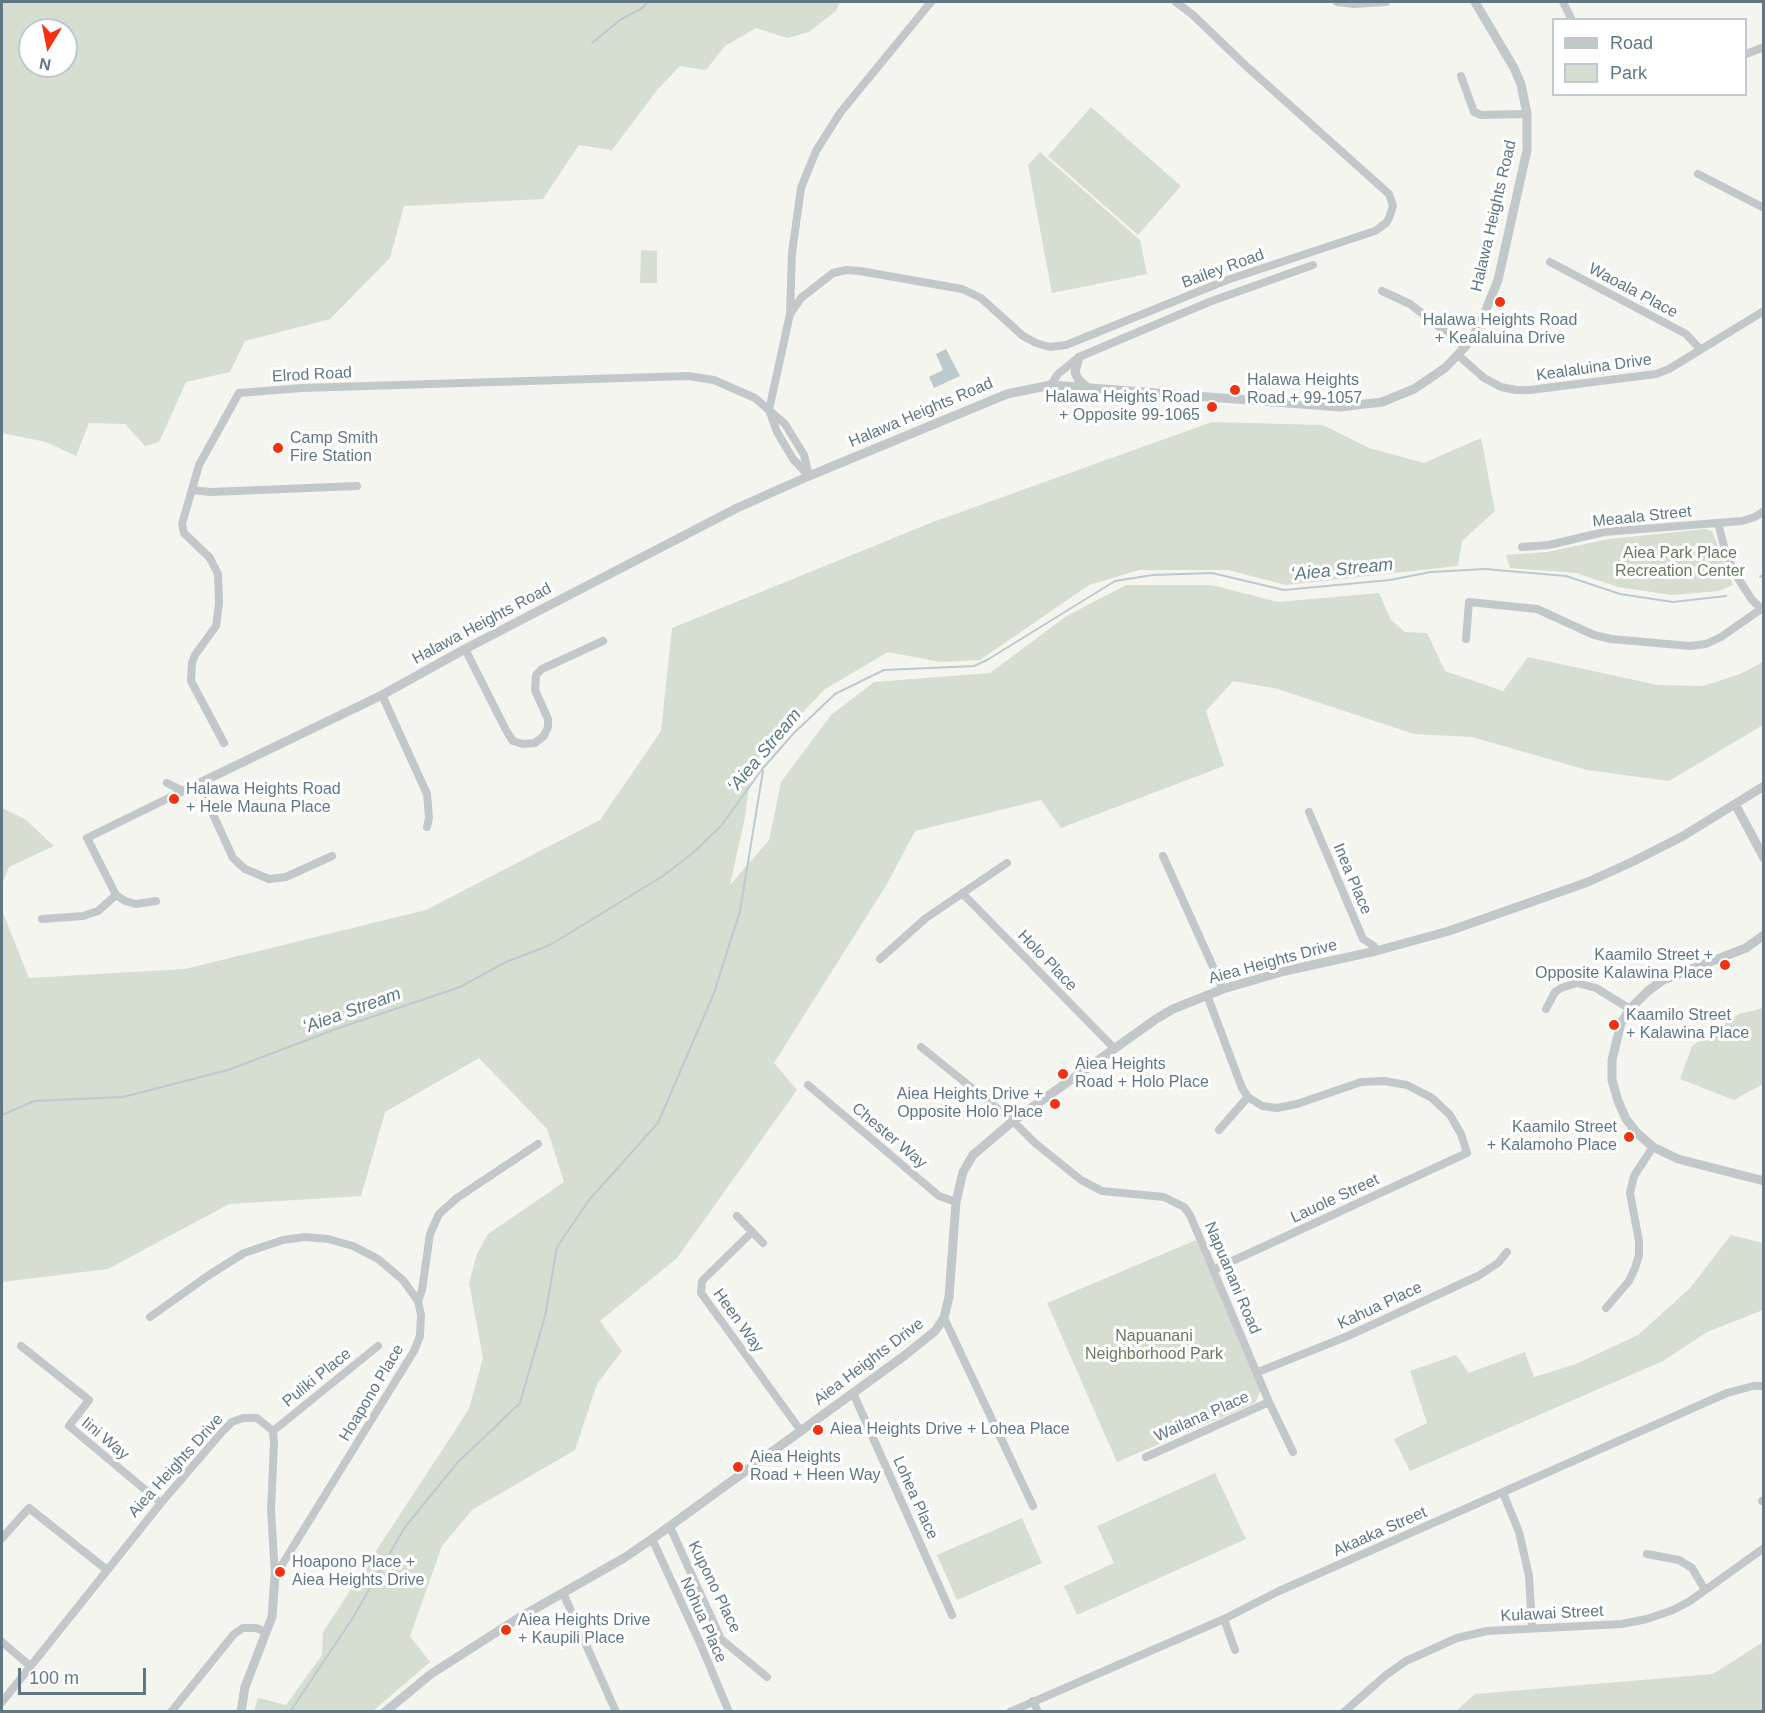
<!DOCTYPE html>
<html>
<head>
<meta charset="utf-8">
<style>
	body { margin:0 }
	#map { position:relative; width:1765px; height:1713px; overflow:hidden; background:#f5f5f0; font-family:Arial,sans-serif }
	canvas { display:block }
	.frame { position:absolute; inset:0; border:3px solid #617884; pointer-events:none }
	.legend { position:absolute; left:1552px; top:18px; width:195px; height:78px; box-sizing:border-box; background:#fff; border:2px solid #c0c9ce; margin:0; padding:8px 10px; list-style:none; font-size:18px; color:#617884 }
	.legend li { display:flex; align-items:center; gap:12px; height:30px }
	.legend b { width:30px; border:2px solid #c0c9ce }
	.north { position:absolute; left:18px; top:18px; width:60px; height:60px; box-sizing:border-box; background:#fff; border:2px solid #c0c9ce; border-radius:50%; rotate:190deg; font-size:16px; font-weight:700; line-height:24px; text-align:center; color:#617884 }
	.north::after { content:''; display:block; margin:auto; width:21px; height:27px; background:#f33212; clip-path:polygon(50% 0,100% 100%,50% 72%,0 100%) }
	.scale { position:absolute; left:18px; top:1668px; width:128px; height:27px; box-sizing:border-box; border:3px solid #617884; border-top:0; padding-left:8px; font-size:18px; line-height:21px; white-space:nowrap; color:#617884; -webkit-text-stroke:4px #fff; paint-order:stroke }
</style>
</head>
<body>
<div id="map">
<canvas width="1765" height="1713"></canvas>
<div class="frame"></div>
<ul class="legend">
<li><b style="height:8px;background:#c2c7c9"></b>Road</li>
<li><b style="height:16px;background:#d6ddd1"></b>Park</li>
</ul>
<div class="north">N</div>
<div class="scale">100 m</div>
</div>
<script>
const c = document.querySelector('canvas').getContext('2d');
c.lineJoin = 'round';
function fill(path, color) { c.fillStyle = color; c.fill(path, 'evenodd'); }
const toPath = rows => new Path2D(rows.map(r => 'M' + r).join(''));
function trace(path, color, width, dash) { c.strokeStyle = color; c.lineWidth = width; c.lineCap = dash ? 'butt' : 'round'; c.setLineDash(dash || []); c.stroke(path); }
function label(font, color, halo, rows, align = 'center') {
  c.font = font + ' Arial,sans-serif'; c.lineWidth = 6; c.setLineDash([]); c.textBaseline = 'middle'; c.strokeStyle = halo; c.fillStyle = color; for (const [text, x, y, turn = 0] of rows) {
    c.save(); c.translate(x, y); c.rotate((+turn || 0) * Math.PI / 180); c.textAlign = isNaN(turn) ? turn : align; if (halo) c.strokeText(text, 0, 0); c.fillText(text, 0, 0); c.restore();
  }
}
fill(toPath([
	[2,2,840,2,836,11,809,32,787,38,756,28,725,46,706,70,680,66,658,89,612,150,579,145,543,199,404,206,390,258,330,319,245,341,230,372,186,382,159,442,145,446,125,424,89,423,76,456,46,442,2,433],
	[30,30,66,30,66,66,30,66],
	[1091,107,1181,186,1138,235,1048,156],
	[1040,152,1140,240,1147,274,1052,293,1028,165],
	[641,250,657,251,657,283,640,283],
	[1212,422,1323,425,1369,448,1424,463,1481,438,1495,511,1462,541,1458,566,1286,585,1228,570,1139,570,1089,585,980,660,940,662,888,652,825,689,752,765,745,817,730,885,769,840,781,782,831,715,874,682,990,673,1065,617,1126,585,1211,585,1278,602,1379,593,1391,620,1405,632,1427,633,1445,671,1503,691,1528,657,1658,685,1703,686,1740,674,1763,662,1763,725,1669,781,1587,770,1472,737,1414,734,1278,689,1233,681,1206,711,1224,766,1061,828,1041,800,915,831,887,884,774,1063,797,1090,677,1258,600,1321,622,1351,597,1384,575,1450,472,1510,442,1546,410,1636,430,1662,373,1711,254,1711,258,1698,286,1705,322,1655,323,1632,469,1409,483,1358,469,1283,477,1254,488,1234,564,1182,547,1129,479,1058,385,1112,361,1196,229,1204,108,1269,2,1282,2,910,29,978,185,969,426,910,600,820,661,731,672,628,933,522],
	[1706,529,1712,531,1714,536,1733,585,1719,591,1672,595,1618,587,1576,573,1510,568,1506,555,1547,552,1609,539],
	[2,808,25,819,54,846,9,867,2,884],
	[1763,1008,1763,1084,1734,1100,1680,1079,1692,1046,1739,1014],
	[1731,1235,1763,1243,1763,1310,1707,1332,1663,1361,1410,1471,1394,1439,1427,1423,1410,1371,1456,1355,1469,1373,1525,1352,1534,1377,1576,1364,1638,1335,1690,1288],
	[1196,1240,1261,1389,1255,1403,1117,1462,1047,1303],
	[1215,1473,1246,1539,1077,1615,1064,1586,1114,1563,1097,1526],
	[1022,1518,1042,1563,957,1600,937,1555],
	[1763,1642,1763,1711,1456,1711,1475,1694,1713,1674]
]), '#d6ddd1');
fill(toPath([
	[946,349,960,376,934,388,929,377,943,370,936,354]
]), '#bccace');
trace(toPath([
	[592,43,620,20,642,8,648,2],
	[1760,577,1764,574],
	[2,1115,34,1101,123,1097,228,1070,336,1029,460,987,506,962,550,945,663,876,694,852,721,826,763,768,794,733,835,694,884,670,974,666,987,660,1115,581,1153,575,1212,573,1284,590,1390,580,1431,572,1485,569,1566,576,1620,594,1673,602,1726,596],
	[290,1712,354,1616,405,1527,458,1462,520,1403,545,1316,557,1247,589,1200,658,1123,714,993,740,911,763,771]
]), '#bccace', 2);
trace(toPath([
	[1337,2,1354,4,1386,2],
	[1563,2,1572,20],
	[1746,54,1764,47],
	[1461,76,1474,112,1481,115,1527,114],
	[1698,174,1764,208],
	[1550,262,1686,334,1700,349],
	[1382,291,1410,304,1465,347],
	[790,314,801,298,833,273,846,270,860,271,962,289,981,298,1023,336,1036,343,1050,347,1066,345,1227,280,1375,231,1386,223,1389,218,1393,206,1389,194,1245,65,1193,15,1176,2],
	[1458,355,1484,378,1501,387,1516,390,1530,390,1656,374,1669,369,1764,311],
	[1051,385,1058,374,1079,357,1209,302,1313,265],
	[808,475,793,459,777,432,769,410,790,314,792,253,801,188,816,151,840,113,931,2],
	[192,490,211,492,357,486],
	[1718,523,1726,554,1736,575,1752,600,1764,611],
	[1522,547,1549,545,1604,532,1742,521,1755,517,1764,511],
	[1466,639,1469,602,1537,609,1594,635,1611,639,1690,646,1706,644,1721,637,1764,607],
	[465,649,507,732,513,741,523,744,535,743,544,736,548,727,548,719,535,690,536,675,542,669,603,641],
	[382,695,427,794,429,818,427,827],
	[224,743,191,681,192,663,195,655,216,626,219,603,218,574,210,558,184,533,182,524,199,465,239,393,302,388,688,376,714,380,755,398,785,424,804,455,809,476],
	[167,783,183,791],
	[199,784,233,858,245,869,269,879,286,877,332,856],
	[1309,812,1363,939,1374,946,1376,951],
	[1163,856,1223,989],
	[962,893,1113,1047],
	[156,901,136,904,125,901,116,895,87,838,183,791],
	[42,919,83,916,98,911,116,895],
	[880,959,926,918,1007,863],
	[1207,995,1242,1088,1248,1097,1262,1106,1277,1108,1297,1104,1361,1082,1384,1081,1407,1085,1432,1098,1450,1115,1461,1134,1467,1153,1215,1269],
	[1546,1009,1555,992,1561,988,1577,983,1596,988,1630,1009],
	[921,1047,1013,1121,1035,1143,1081,1180,1102,1191,1164,1197,1184,1207,1190,1215,1269,1402,1293,1452],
	[808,1085,939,1196,956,1202],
	[1219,1130,1248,1097],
	[737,1216,763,1243],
	[752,1232,702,1281,701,1293,801,1431],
	[418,1301,422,1290,430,1234,439,1214,457,1198,538,1144],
	[1606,1308,1629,1281,1635,1268,1639,1255,1639,1241,1630,1193,1634,1176,1653,1147],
	[150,1317,209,1275,244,1253,283,1240,305,1237,328,1239,353,1246,378,1259,403,1280,418,1301,421,1315,420,1336,414,1351,275,1576],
	[944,1318,1033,1506],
	[21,1346,89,1400,69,1426,161,1503],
	[1258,1372,1348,1336,1478,1276,1498,1263,1507,1252],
	[853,1393,952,1615],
	[273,1431,378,1346],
	[1146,1457,1269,1402],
	[1503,1493,1519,1532,1529,1576,1532,1627],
	[1762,1501,1764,1502],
	[670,1527,721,1639,767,1677],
	[2,1538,29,1508,107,1570],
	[652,1539,700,1643,729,1712],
	[1647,1554,1679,1560,1692,1568,1705,1590],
	[563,1593,616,1712],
	[1224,1619,1235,1650],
	[2,1642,29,1665],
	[1033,1701,1038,1712],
	[2,1702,161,1503,222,1432,232,1422,243,1418,257,1418,273,1431,274,1444,271,1510,275,1576],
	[171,1712,234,1634,243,1628,256,1628,266,1632],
	[1010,1712,1224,1619,1277,1592,1727,1393,1753,1386,1764,1386],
	[1344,1712,1386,1675,1406,1661,1457,1638,1487,1631,1622,1624,1647,1619,1673,1610,1690,1601,1764,1548]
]), '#c2c7c9', 8);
trace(toPath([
	[1079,357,1075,372,1078,379,1087,387],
	[183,791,382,695,465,649,737,508,809,476,1007,394,1051,385,1340,407,1382,402,1414,389,1445,368,1465,347,1480,325,1498,280,1527,150,1527,114,1521,84,1514,68,1475,2],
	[1735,804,1764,858],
	[1764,935,1746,948,1663,980,1648,991,1630,1009,1621,1023,1612,1060,1612,1080,1618,1101,1626,1119,1637,1133,1653,1147,1678,1159,1764,1181],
	[241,1712,245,1687,272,1617,275,1576],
	[385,1712,431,1674,517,1619,624,1558,652,1539,904,1356,935,1331,944,1318,949,1297,956,1202,963,1172,973,1155,1013,1121,1156,1019,1173,1009,1223,989,1285,971,1376,951,1449,931,1588,882,1634,861,1683,836,1764,786]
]), '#c2c7c9', 9);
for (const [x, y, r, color] of [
	[1500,302,6,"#f33212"],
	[1235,390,6,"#f33212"],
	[1212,407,6,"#f33212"],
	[278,448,6,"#f33212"],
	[174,799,6,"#f33212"],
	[1725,965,6,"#f33212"],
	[1614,1025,6,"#f33212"],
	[1063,1074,6,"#f33212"],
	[1055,1104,6,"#f33212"],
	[1629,1137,6,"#f33212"],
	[818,1430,6,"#f33212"],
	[738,1467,6,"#f33212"],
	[280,1572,6,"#f33212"],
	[506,1630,6,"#f33212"]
]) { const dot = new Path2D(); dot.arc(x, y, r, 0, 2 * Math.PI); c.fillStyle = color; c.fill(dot); trace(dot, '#fff', 2); }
label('16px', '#617884', '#fff', [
	["Halawa Heights Road",1494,216,-77],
	["Bailey Road",1223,269,-20],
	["Waoala Place",1633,291,28],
	["Kealaluina Drive",1594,368,-8],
	["Elrod Road",312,375,-3],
	["Halawa Heights Road",921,413,-23],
	["Meaala Street",1642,517,-6],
	["Halawa Heights Road",482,624,-28],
	["Inea Place",1352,879,67],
	["Holo Place",1047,961,46],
	["Aiea Heights Drive",1273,962,-15],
	["Chester Way",889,1136,40],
	["Lauole Street",1335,1199,-25],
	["Napuanani Road",1232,1278,67],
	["Kahua Place",1380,1306,-25],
	["Heen Way",738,1321,54],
	["Aiea Heights Drive",869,1362,-37],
	["Puliki Place",317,1378,-39],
	["Hoapono Place",372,1393,-59],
	["Wailana Place",1202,1417,-24],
	["Iini Way",105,1439,40],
	["Aiea Heights Drive",176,1466,-48],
	["Lohea Place",915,1498,66],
	["Akaaka Street",1380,1532,-24],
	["Kupono Place",714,1587,64],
	["Kulawai Street",1552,1614,-3],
	["Nohua Place",703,1620,66]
]);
label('16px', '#617884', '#fff', [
	["Halawa Heights Road",1500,321,"center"],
	["+ Kealaluina Drive",1500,339,"center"],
	["Halawa Heights",1247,381],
	["Road + 99-1057",1247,399],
	["Halawa Heights Road",1200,398,"right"],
	["+ Opposite 99-1065",1200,416,"right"],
	["Camp Smith",290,439],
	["Fire Station",290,457],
	["Halawa Heights Road",186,790],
	["+ Hele Mauna Place",186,808],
	["Kaamilo Street +",1713,956,"right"],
	["Opposite Kalawina Place",1713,974,"right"],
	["Kaamilo Street",1626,1016],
	["+ Kalawina Place",1626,1034],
	["Aiea Heights",1075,1065],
	["Road + Holo Place",1075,1083],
	["Aiea Heights Drive +",1043,1095,"right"],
	["Opposite Holo Place",1043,1113,"right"],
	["Kaamilo Street",1617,1128,"right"],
	["+ Kalamoho Place",1617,1146,"right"],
	["Aiea Heights Drive + Lohea Place",830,1430],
	["Aiea Heights",750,1458],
	["Road + Heen Way",750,1476],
	["Hoapono Place +",292,1563],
	["Aiea Heights Drive",292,1581],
	["Aiea Heights Drive",518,1621],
	["+ Kaupili Place",518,1639]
], 'left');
label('16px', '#687b60', '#fff', [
	["Aiea Park Place",1680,554],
	["Recreation Center",1680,572],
	["Napuanani",1154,1337],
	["Neighborhood Park",1154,1355]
]);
label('italic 18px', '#5c7b82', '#fff', [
	["ʻAiea Stream",1342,570,-6],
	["ʻAiea Stream",765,751,-50],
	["ʻAiea Stream",352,1011,-20]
]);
</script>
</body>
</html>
